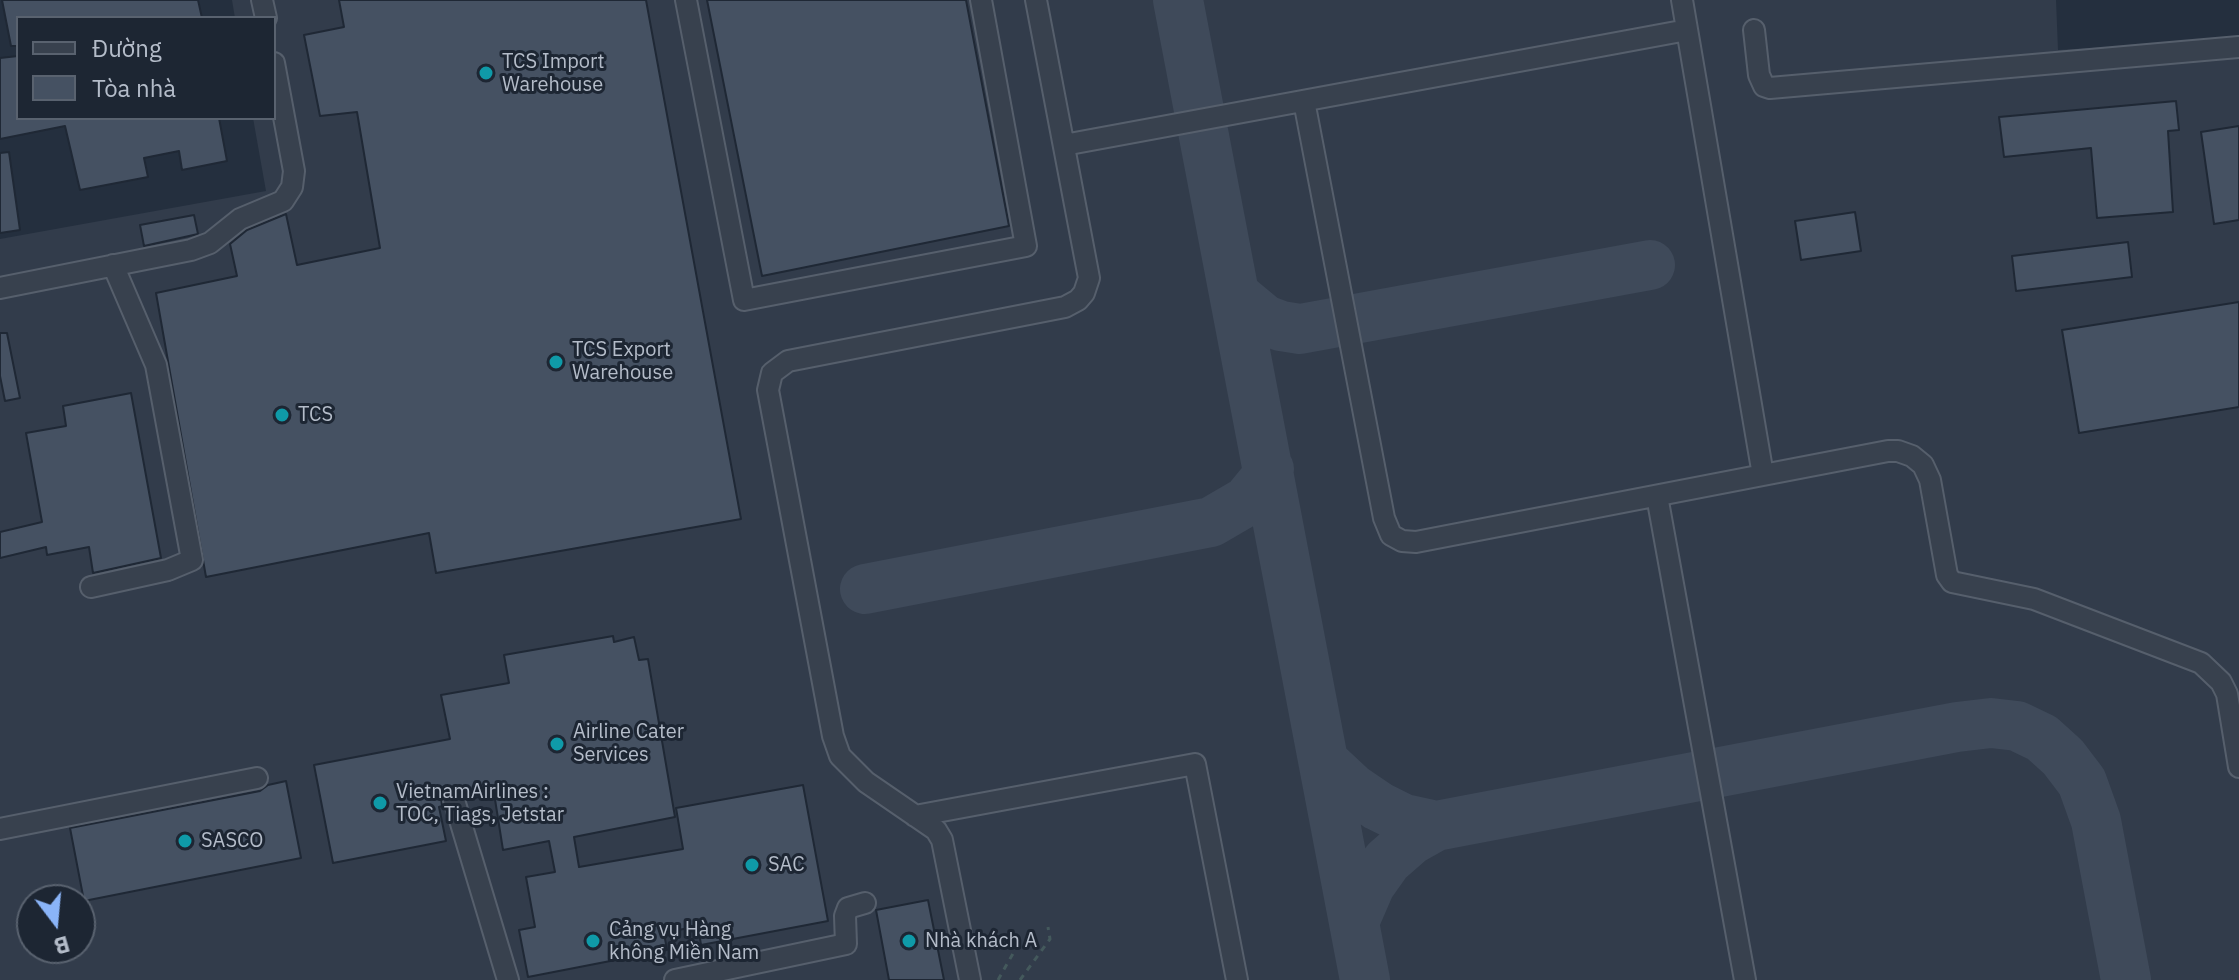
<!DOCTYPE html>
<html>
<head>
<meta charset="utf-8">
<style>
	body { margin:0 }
	#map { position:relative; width:2239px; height:980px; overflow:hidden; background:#242f3e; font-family:"IBM Plex Sans",sans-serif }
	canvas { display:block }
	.legend { position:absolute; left:16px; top:16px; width:260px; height:104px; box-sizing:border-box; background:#1d2633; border:2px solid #59626f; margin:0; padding:10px 14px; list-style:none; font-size:24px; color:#b4bcc9 }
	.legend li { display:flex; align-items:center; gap:16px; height:40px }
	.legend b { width:40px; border:2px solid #59626f }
	.north { position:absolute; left:16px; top:884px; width:80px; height:80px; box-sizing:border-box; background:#1d2633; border:2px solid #59626f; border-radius:50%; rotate:164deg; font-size:22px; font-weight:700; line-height:32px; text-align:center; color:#b4bcc9 }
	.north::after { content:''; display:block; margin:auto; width:28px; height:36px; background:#8ab4f8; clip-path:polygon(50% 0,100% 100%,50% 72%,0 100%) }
</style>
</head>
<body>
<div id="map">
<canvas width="2239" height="980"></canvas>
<ul class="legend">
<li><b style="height:10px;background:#38414e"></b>Đường</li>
<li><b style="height:22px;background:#455162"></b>Tòa nhà</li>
</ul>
<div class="north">B</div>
</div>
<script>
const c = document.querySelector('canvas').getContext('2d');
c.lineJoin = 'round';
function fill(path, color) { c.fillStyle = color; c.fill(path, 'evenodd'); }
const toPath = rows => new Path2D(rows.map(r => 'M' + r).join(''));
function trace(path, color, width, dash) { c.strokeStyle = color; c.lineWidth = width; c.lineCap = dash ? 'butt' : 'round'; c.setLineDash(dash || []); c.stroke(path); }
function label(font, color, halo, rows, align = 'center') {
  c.font = font + ' "IBM Plex Sans",sans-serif'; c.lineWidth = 6; c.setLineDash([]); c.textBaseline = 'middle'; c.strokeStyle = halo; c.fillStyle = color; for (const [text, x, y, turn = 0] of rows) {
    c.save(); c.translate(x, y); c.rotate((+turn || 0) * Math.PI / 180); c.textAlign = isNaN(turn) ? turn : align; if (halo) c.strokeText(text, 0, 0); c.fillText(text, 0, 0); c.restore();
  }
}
fill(toPath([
	[232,0,2056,0,2058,50,2239,39,2239,980,0,980,0,239,266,191,253,118,274,118,274,18,235,18],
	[32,900,80,900,80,948,32,948]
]), '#323c4b');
trace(toPath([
	[1178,0,1365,980],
	[1236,296,1265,320,1281,326,1300,329,1650,265],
	[865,589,1211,522,1247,501,1265,479,1269,469],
	[1324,762,1353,789,1378,806,1404,819,1436,826],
	[1354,922,1370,885,1387,861,1411,840,1436,826,1957,727,1991,723,2017,726,2042,738,2063,757,2082,782,2096,821,2126,980]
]), '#3f4a5a', 50);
const building = toPath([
	[2,0,198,0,202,18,18,18,18,46,11,46,2,0],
	[339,0,646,0,741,519,436,573,429,533,206,577,156,293,237,276,230,244,247,230,286,214,297,265,380,248,357,112,320,116,304,35,344,27,339,0],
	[707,0,966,0,1009,226,762,276,707,0],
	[18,56,18,118,219,118,227,161,182,170,179,151,144,158,148,177,80,190,65,126,0,139,0,58,18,56],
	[2176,101,2179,130,2168,131,2173,212,2097,218,2091,148,2004,157,1999,117,2176,101],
	[2239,126,2239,220,2214,224,2201,132,2239,126],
	[9,152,20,230,0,233,0,153,9,152],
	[1855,212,1861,251,1801,260,1795,221,1855,212],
	[194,215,198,234,144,246,140,225,194,215],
	[2128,242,2132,277,2016,291,2012,256,2128,242],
	[2239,302,2239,407,2079,433,2062,330,2239,302],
	[0,333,7,333,20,398,5,401,0,376,0,333],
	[131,393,161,558,93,573,89,547,47,555,46,547,0,558,0,532,42,522,26,433,66,426,63,406,131,393],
	[613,636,614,642,634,637,639,660,648,659,675,817,574,837,579,867,683,849,676,808,803,785,828,921,701,945,698,926,664,933,667,950,528,977,519,930,535,927,526,877,555,872,549,841,503,850,494,793,467,800,463,791,458,788,445,791,441,798,442,806,439,807,446,841,333,863,314,765,450,739,441,695,509,683,504,655,613,636],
	[286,781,301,858,84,901,70,828,260,791,268,785,286,781],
	[928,900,944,980,889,980,876,910,928,900]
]);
fill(building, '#455162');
trace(building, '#1f2835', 2);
const minor = toPath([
	[262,0,266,18],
	[686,0,744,300,1026,246,981,0],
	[1682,0,1763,475,1888,451,1898,451,1912,456,1923,465,1930,480,1947,575,1952,582,2034,599,2201,663,2221,682,2227,694,2239,767],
	[1754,30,1759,75,1764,86,1770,88,2239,47],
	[1304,101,1384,518,1391,535,1402,541,1416,542,1763,475],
	[1064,145,1687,30],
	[0,288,191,250,210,243,240,219,283,201,292,187,294,171,274,63],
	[1657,496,1745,980],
	[91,587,168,570,192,560,156,365,113,265],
	[454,800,508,980],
	[915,816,1195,764,1237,980],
	[0,829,257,778],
	[675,980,846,944,845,916,848,908,865,903],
	[970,980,942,840,936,830,866,782,840,756,833,736,768,390,772,373,788,361,1065,307,1078,300,1084,293,1089,278,1036,0]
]);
trace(minor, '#565f6c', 24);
trace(toPath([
	[998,980,1015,950,1013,940],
	[1020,980,1050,939,1048,927]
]), '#44595c', 3, [6, 6]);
trace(minor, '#38414e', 20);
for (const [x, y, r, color] of [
	[486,73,8,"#0f9aa8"],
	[556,362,8,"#0f9aa8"],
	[282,415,8,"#0f9aa8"],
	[557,744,8,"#0f9aa8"],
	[380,803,8,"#0f9aa8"],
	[185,841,8,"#0f9aa8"],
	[752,865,8,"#0f9aa8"],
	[593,941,8,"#0f9aa8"],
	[909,941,8,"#0f9aa8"]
]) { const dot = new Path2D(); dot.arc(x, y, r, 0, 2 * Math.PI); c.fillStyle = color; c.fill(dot); trace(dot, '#1d2633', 3); }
label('20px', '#b4bcc9', '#1d2633', [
	["TCS Import",502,62],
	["Warehouse",502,85],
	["TCS Export",572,350],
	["Warehouse",572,373],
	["TCS",298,415],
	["Airline Cater",573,732],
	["Services",573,755],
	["VietnamAirlines :",396,792],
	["TOC, Tiags, Jetstar",396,815],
	["SASCO",201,841],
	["SAC",768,865],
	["Cảng vụ Hàng",609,930],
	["không Miền Nam",609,953],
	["Nhà khách A",925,941]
], 'left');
</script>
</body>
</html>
